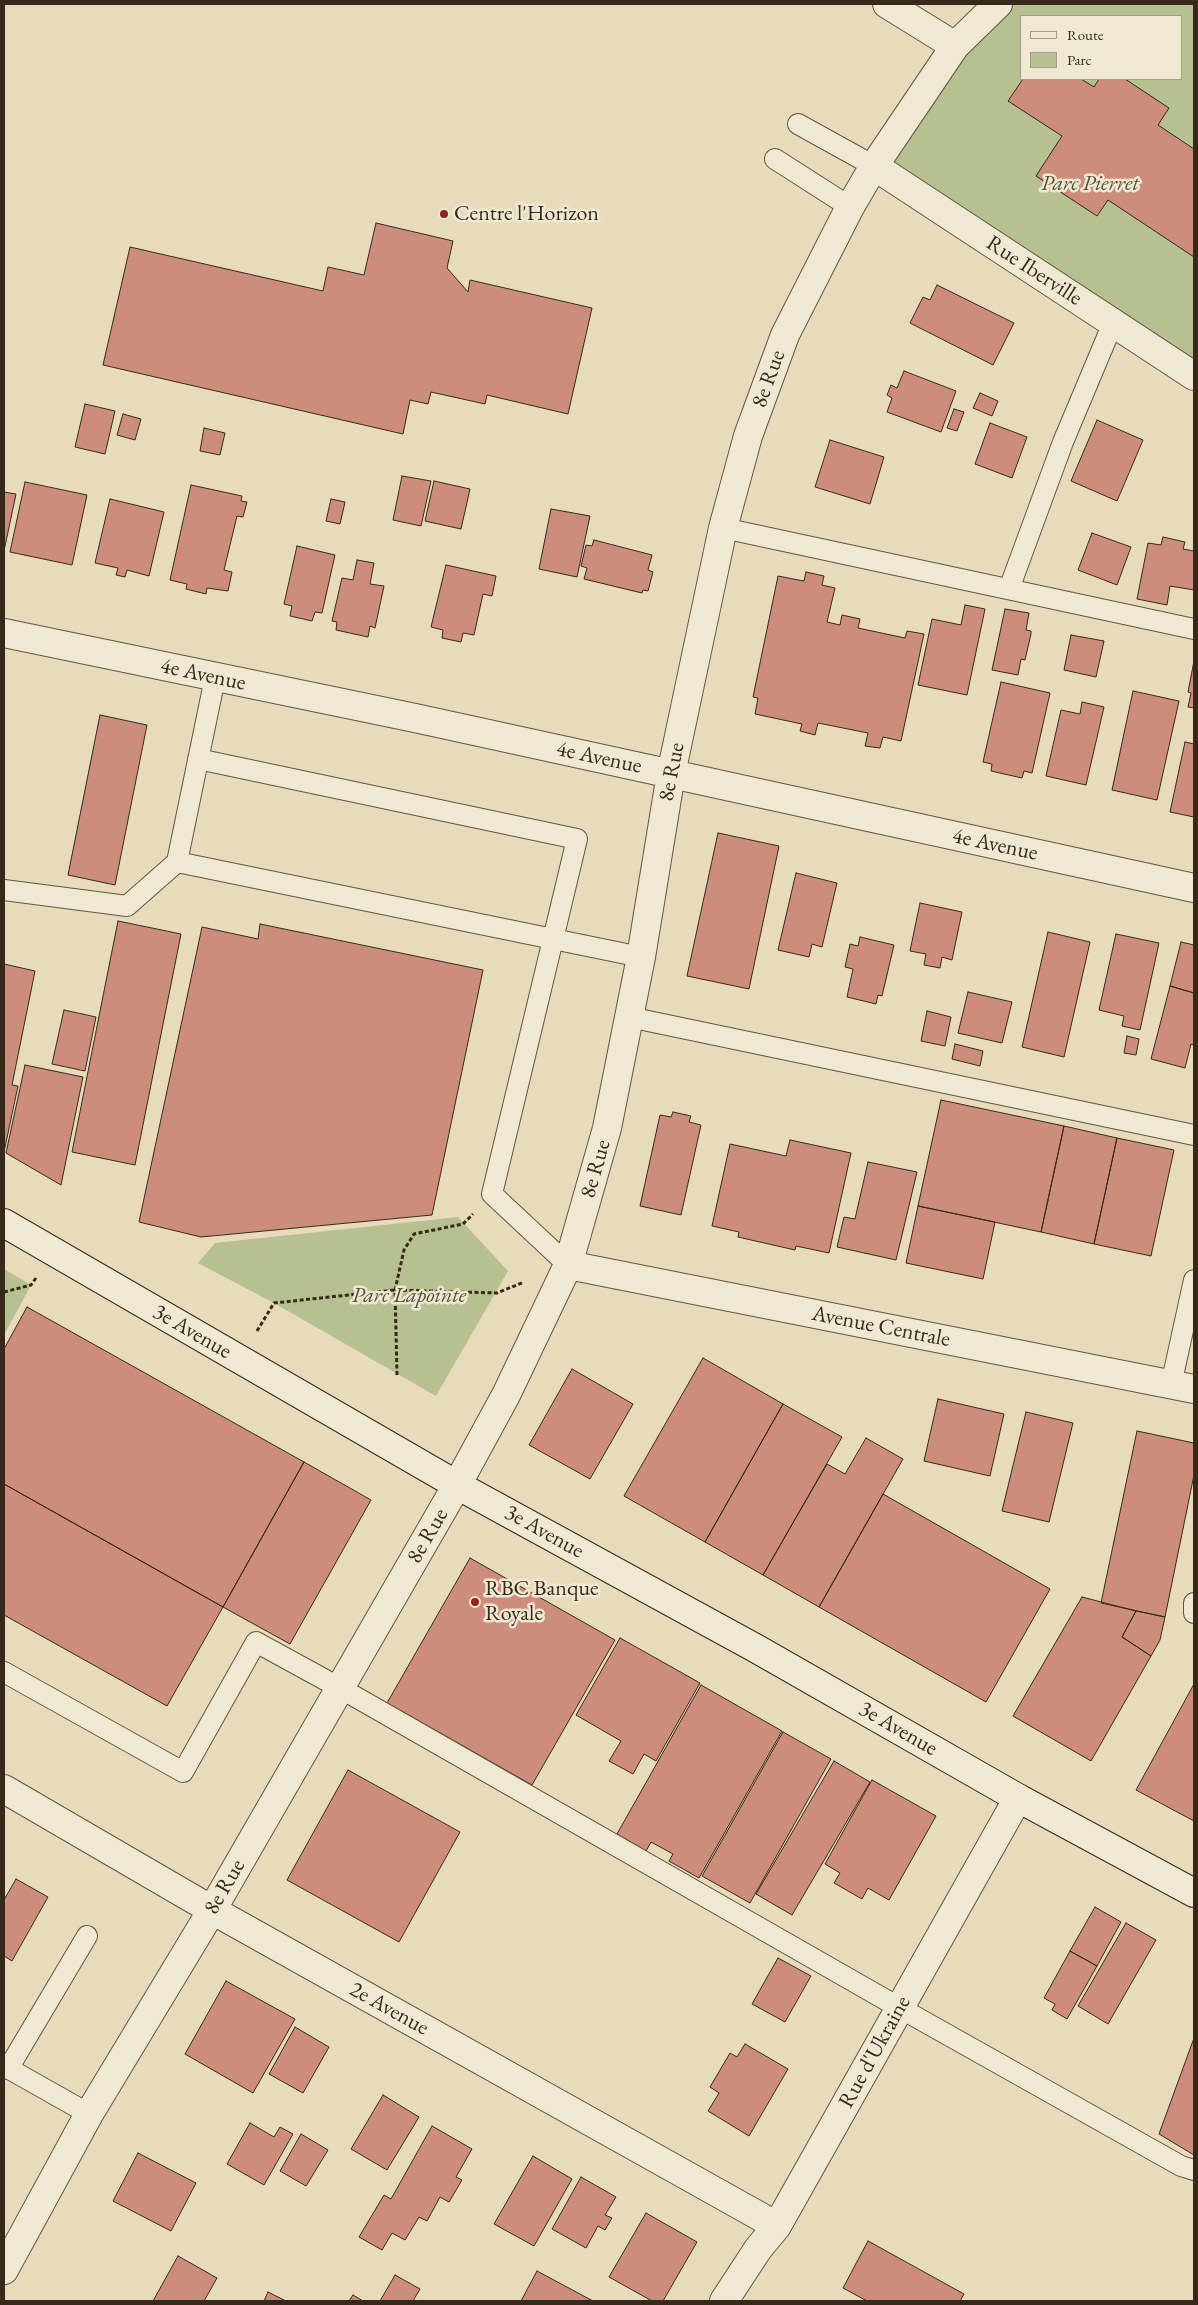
<!DOCTYPE html>
<html>
<head>
<meta charset="utf-8">
<style>
	body { margin:0 }
	#map { position:relative; width:1198px; height:2305px; overflow:hidden; background:#e7dbbc; font-family:"EB Garamond",serif }
	canvas { display:block }
	.frame { position:absolute; inset:0; border:5px solid #37291a; pointer-events:none }
	.legend { position:absolute; left:1020px; top:15px; width:162px; height:65px; box-sizing:border-box; background:#efe8d3; border:1px solid #a59c89; margin:0; padding:6px 9px; list-style:none; font-size:15px; color:#37291a }
	.legend li { display:flex; align-items:center; gap:10px; height:25px }
	.legend b { width:25px; border:1px solid #a59c89 }
</style>
</head>
<body>
<div id="map">
<canvas width="1198" height="2305"></canvas>
<div class="frame"></div>
<ul class="legend">
<li><b style="height:6px;background:#efe8d3"></b>Route</li>
<li><b style="height:14px;background:#b6c090"></b>Parc</li>
</ul>
</div>
<script>
const c = document.querySelector('canvas').getContext('2d');
c.lineJoin = 'round';
function fill(path, color) { c.fillStyle = color; c.fill(path, 'evenodd'); }
const toPath = rows => new Path2D(rows.map(r => 'M' + r).join(''));
function trace(path, color, width, dash) { c.strokeStyle = color; c.lineWidth = width; c.lineCap = dash ? 'butt' : 'round'; c.setLineDash(dash || []); c.stroke(path); }
function label(font, color, halo, rows, align = 'center') {
  c.font = font + ' "EB Garamond",serif'; c.lineWidth = 5; c.setLineDash([]); c.textBaseline = 'middle'; c.strokeStyle = halo; c.fillStyle = color; for (const [text, x, y, turn = 0] of rows) {
    c.save(); c.translate(x, y); c.rotate((+turn || 0) * Math.PI / 180); c.textAlign = isNaN(turn) ? turn : align; if (halo) c.strokeText(text, 0, 0); c.fillText(text, 0, 0); c.restore();
  }
}
fill(toPath([
	[998,4,1194,4,1194,376,874,166],
	[1022,16,1182,16,1182,79,1022,79],
	[458,1217,508,1271,436,1396,274,1303,198,1263,215,1243],
	[4,1269,31,1285,4,1335]
]), '#b6c090');
const building = toPath([
	[1023,79,1081,79,1094,87,1099,79,1125,79,1169,108,1158,125,1194,149,1194,257,1108,200,1097,216,1036,176,1062,136,1008,101,1023,79],
	[376,223,453,241,447,268,468,292,470,280,592,308,568,414,487,395,485,404,431,392,428,404,410,400,403,434,103,365,130,247,323,291,328,267,364,275,376,223],
	[937,285,1014,323,993,365,910,323,923,297,930,300,937,285],
	[904,371,956,391,941,432,887,412,892,398,887,395,891,385,897,388,904,371],
	[980,393,998,401,992,416,973,408,980,393],
	[85,404,115,411,105,454,75,447,85,404],
	[954,409,964,412,957,431,947,428,954,409],
	[123,414,141,419,135,440,117,435,123,414],
	[1097,420,1143,440,1117,501,1071,481,1097,420],
	[990,423,1027,437,1012,478,975,464,990,423],
	[204,428,225,433,220,455,200,451,204,428],
	[830,440,884,457,870,504,815,487,830,440],
	[402,476,431,481,421,526,393,520,402,476],
	[434,481,470,489,461,529,425,521,434,481],
	[25,482,87,495,72,565,10,552,25,482],
	[191,485,242,496,241,501,247,502,243,517,237,516,224,570,232,572,228,591,207,588,206,594,186,589,187,584,170,580,191,485],
	[4,492,16,494,4,551,4,492],
	[110,499,164,512,149,576,127,570,125,577,116,575,118,568,95,563,110,499],
	[331,499,345,502,340,524,326,521,331,499],
	[551,509,590,516,577,577,539,569,551,509],
	[1092,533,1131,547,1117,585,1078,570,1092,533],
	[1163,537,1185,542,1183,549,1194,551,1194,590,1170,586,1167,605,1137,599,1148,543,1161,545,1163,537],
	[594,540,652,555,648,570,653,572,648,591,643,590,642,593,584,579,587,568,581,566,586,545,592,546,594,540],
	[297,546,335,555,322,613,315,612,312,621,290,616,292,606,284,604,297,546],
	[357,560,374,563,370,584,384,586,375,628,370,626,368,637,336,630,337,622,332,621,342,578,353,580,357,560],
	[446,565,496,576,492,596,483,594,474,635,463,633,461,642,442,638,443,630,431,627,446,565],
	[806,572,824,576,822,585,835,588,827,622,840,625,842,615,860,619,858,628,905,638,907,631,924,634,901,741,883,737,880,748,865,746,868,733,818,723,815,735,800,731,802,724,755,714,758,698,753,697,778,576,804,581,806,572],
	[965,605,985,609,967,695,918,685,932,619,961,625,965,605],
	[1005,609,1029,613,1026,630,1031,631,1031,634,1025,660,1021,659,1018,675,992,670,1005,609],
	[1071,635,1104,641,1096,677,1064,670,1071,635],
	[1194,661,1194,708,1188,707,1191,693,1188,692,1194,661],
	[1001,682,1050,693,1032,773,1024,771,1022,778,991,771,992,764,983,762,1001,682],
	[1133,691,1179,701,1157,800,1112,790,1133,691],
	[1082,702,1104,707,1086,785,1046,776,1061,710,1080,714,1082,702],
	[100,715,147,725,115,885,68,875,100,715],
	[1185,742,1194,744,1194,817,1170,812,1185,742],
	[718,833,779,846,749,989,687,976,718,833],
	[796,873,837,883,822,947,812,944,809,957,778,950,796,873],
	[920,903,962,912,952,960,942,957,940,968,924,965,926,954,910,951,920,903],
	[118,921,181,934,135,1165,72,1152,118,921],
	[260,924,483,970,432,1215,201,1237,139,1222,202,927,258,939,260,924],
	[1048,932,1090,942,1064,1057,1022,1047,1048,932],
	[1116,934,1159,943,1140,1030,1122,1026,1124,1016,1099,1010,1116,934],
	[860,937,894,945,882,996,878,995,876,1004,847,997,853,969,845,967,850,944,858,946,860,937],
	[1181,942,1194,945,1194,993,1170,986,1181,942],
	[4,964,35,971,12,1085,18,1086,4,1152,4,964],
	[1170,986,1194,993,1194,1045,1191,1044,1185,1068,1151,1059,1170,986],
	[968,992,1012,1002,1002,1043,958,1033,968,992],
	[64,1010,96,1017,85,1071,52,1064,64,1010],
	[927,1011,951,1017,945,1046,921,1041,927,1011],
	[1127,1036,1139,1039,1136,1055,1124,1053,1127,1036],
	[955,1044,983,1051,980,1066,952,1059,955,1044],
	[25,1065,83,1077,61,1185,6,1153,25,1065],
	[941,1100,1064,1126,1041,1232,918,1206,941,1100],
	[673,1112,691,1116,689,1122,701,1125,681,1215,640,1206,660,1115,671,1117,673,1112],
	[1064,1126,1117,1138,1094,1244,1041,1232,1064,1126],
	[1117,1138,1174,1150,1151,1256,1094,1244,1117,1138],
	[790,1140,851,1153,829,1253,796,1246,795,1250,738,1237,739,1232,712,1226,730,1144,786,1156,790,1140],
	[868,1162,917,1172,896,1260,837,1247,844,1217,855,1219,868,1162],
	[918,1206,995,1222,983,1279,906,1263,918,1206],
	[27,1307,304,1462,223,1607,4,1484,4,1349,27,1307],
	[703,1358,783,1404,705,1542,624,1496,703,1358],
	[572,1369,633,1404,590,1479,529,1445,572,1369],
	[938,1399,1004,1414,990,1476,924,1461,938,1399],
	[783,1404,842,1437,763,1575,705,1542,783,1404],
	[1026,1412,1073,1423,1049,1522,1002,1511,1026,1412],
	[1137,1431,1194,1443,1194,1475,1165,1617,1101,1603,1137,1431],
	[866,1438,903,1459,819,1607,763,1575,827,1464,845,1474,866,1438],
	[304,1462,371,1500,290,1644,223,1607,304,1462],
	[4,1484,223,1607,167,1706,4,1615,4,1484],
	[883,1494,1050,1589,986,1702,819,1607,883,1494],
	[470,1558,615,1640,532,1785,387,1703,470,1558],
	[1082,1597,1136,1611,1122,1637,1151,1656,1091,1761,1013,1716,1082,1597],
	[1136,1611,1165,1617,1160,1640,1151,1656,1122,1637,1136,1611],
	[620,1638,700,1683,656,1761,644,1754,633,1774,609,1761,621,1741,576,1715,620,1638],
	[1194,1684,1194,1821,1136,1790,1194,1684],
	[701,1685,782,1731,699,1878,669,1861,673,1854,651,1842,646,1851,617,1834,701,1685],
	[783,1732,831,1759,750,1903,702,1876,783,1732],
	[834,1761,870,1782,792,1915,756,1894,834,1761],
	[348,1770,460,1832,399,1942,287,1880,348,1770],
	[872,1780,936,1816,889,1900,868,1888,862,1899,834,1883,840,1873,825,1864,872,1780],
	[16,1879,48,1897,12,1961,4,1956,4,1900,16,1879],
	[1095,1907,1121,1922,1097,1966,1070,1951,1095,1907],
	[1126,1923,1156,1940,1108,2024,1078,2006,1126,1923],
	[1070,1951,1097,1966,1067,2019,1052,2010,1055,2004,1044,1998,1070,1951],
	[778,1958,811,1976,785,2022,752,2004,778,1958],
	[226,1981,295,2019,253,2093,185,2054,226,1981],
	[295,2027,329,2047,303,2093,269,2074,295,2027],
	[1194,2038,1194,2155,1159,2134,1194,2038],
	[745,2044,788,2069,749,2136,708,2111,719,2093,710,2087,730,2053,737,2057,745,2044],
	[383,2095,419,2117,387,2170,351,2149,383,2095],
	[250,2123,274,2137,280,2127,293,2134,264,2185,227,2164,250,2123],
	[432,2126,472,2149,456,2177,462,2180,449,2202,440,2197,427,2221,419,2217,405,2240,392,2233,382,2250,359,2237,384,2195,391,2199,432,2126],
	[301,2134,328,2150,306,2186,280,2171,301,2134],
	[138,2153,196,2183,171,2231,113,2201,138,2153],
	[533,2156,572,2179,534,2246,494,2224,533,2156],
	[581,2177,616,2197,605,2215,612,2218,605,2230,598,2226,586,2248,552,2229,581,2177],
	[646,2213,697,2242,663,2301,652,2301,609,2277,646,2213],
	[868,2241,964,2294,960,2301,867,2301,843,2288,868,2241],
	[178,2256,217,2278,204,2301,153,2301,178,2256],
	[537,2271,593,2301,521,2301,537,2271],
	[395,2275,420,2289,413,2301,380,2301,395,2275],
	[268,2292,286,2301,264,2301,268,2292],
	[353,2295,363,2301,349,2301,353,2295]
]);
fill(building, '#cd8d7c');
trace(building, '#37291a', 1);
const service = toPath([
	[798,124,874,166],
	[775,159,850,207],
	[723,528,1194,629],
	[1009,589,1063,442,1113,323],
	[215,678,177,862,641,957],
	[198,759,577,839,492,1194,568,1265],
	[4,890,127,906,177,862],
	[629,1017,1194,1135],
	[1171,1385,1194,1280],
	[1194,1603,1194,1613],
	[4,1672,183,1772,256,1642,340,1688,900,2008,1181,2166,1194,2170],
	[4,2066,89,2114],
	[8,2069,87,1936]
]);
const minor = toPath([
	[887,4,955,46],
	[874,166,1194,376],
	[4,633,415,718,1194,888],
	[568,1265,607,1128,641,957,671,774,723,528,748,436,785,335,850,207,874,166,955,46,998,4],
	[4,1789,212,1910,777,2226],
	[4,2270,89,2114,212,1910,457,1485],
	[724,2301,758,2249,777,2226,1018,1798]
]);
const tertiary = toPath([
	[457,1485,506,1395,568,1265,1194,1389]
]);
const secondary = toPath([
	[4,1223,457,1485,757,1649,1018,1798,1194,1893]
]);
trace(service, '#635642', 22);
trace(minor, '#635642', 30);
trace(tertiary, '#635642', 30);
trace(secondary, '#37291a', 30);
trace(toPath([
	[4,1292,31,1285,36,1278],
	[257,1331,274,1303,395,1290,497,1293,524,1282],
	[397,1375,395,1290,404,1250,414,1234,463,1224,473,1214]
]), '#37291a', 3, [4, 2.5]);
trace(service, '#efe8d3', 20);
trace(minor, '#efe8d3', 28);
trace(tertiary, '#efe8d3', 28);
trace(secondary, '#efe8d3', 28);
for (const [x, y, r, color] of [
	[444,214,5,"#8f2418"],
	[475,1602,5,"#8f2418"]
]) { const dot = new Path2D(); dot.arc(x, y, r, 0, 2 * Math.PI); c.fillStyle = color; c.fill(dot); trace(dot, '#efe8d3', 2); }
label('italic 22px', '#574f38', '#efe8d3', [
	["Parc Pierret",1090,184],
	["Parc Lapointe",409,1296]
]);
label('22px', '#37291a', '#efe8d3', [
	["Centre l'Horizon",454,214],
	["RBC Banque",485,1589],
	["Royale",485,1614]
], 'left');
label('22px', '#37291a', '#efe8d3', [
	["Rue Iberville",1034,271,33],
	["8e Rue",769,379,-70],
	["4e Avenue",203,675,12],
	["4e Avenue",599,758,12],
	["8e Rue",672,772,-79],
	["4e Avenue",995,845,12],
	["8e Rue",596,1169,-74],
	["Avenue Centrale",881,1327,11],
	["3e Avenue",192,1332,30],
	["3e Avenue",544,1532,29],
	["8e Rue",428,1536,-60],
	["3e Avenue",898,1729,30],
	["8e Rue",225,1887,-60],
	["2e Avenue",389,2009,29],
	["Rue d'Ukraine",875,2052,-61]
]);
</script>
</body>
</html>
